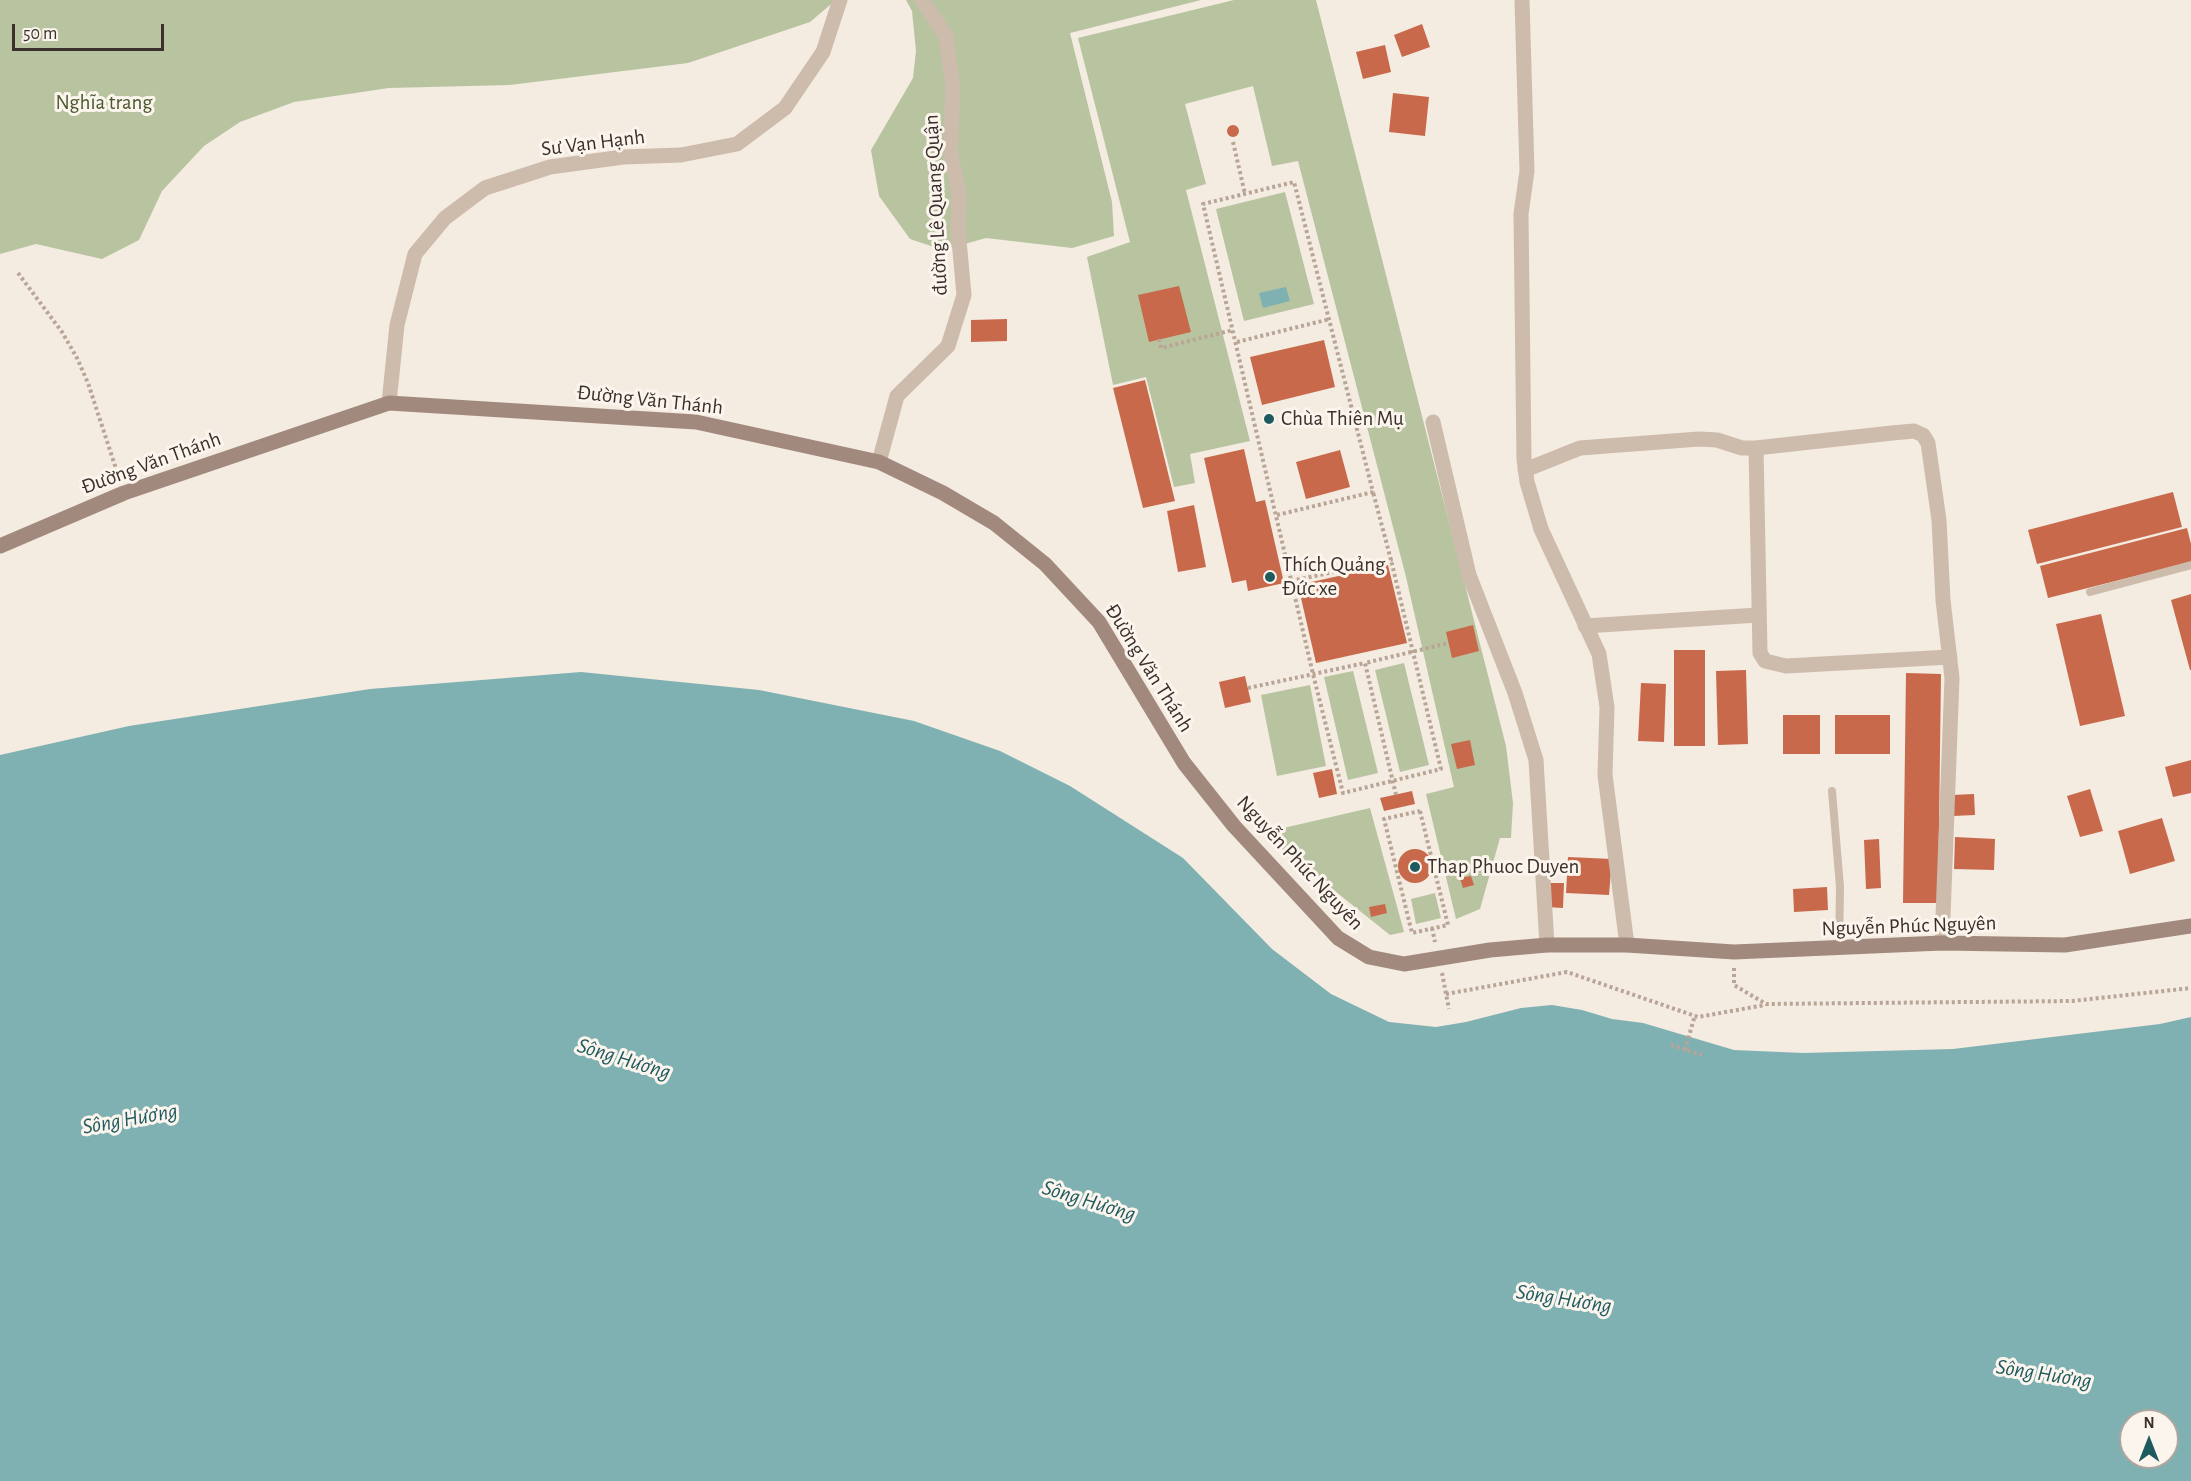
<!DOCTYPE html>
<html>
<head>
<meta charset="utf-8">
<style>
	body { margin:0 }
	#map { position:relative; width:2191px; height:1481px; overflow:hidden; background:#f4ebe1; font-family:"Alegreya Sans",sans-serif }
	canvas { display:block }
	.north { position:absolute; left:2119px; top:1409px; width:60px; height:60px; box-sizing:border-box; background:#fbf5ee; border:2px solid #aea6a0; border-radius:50%; rotate:0deg; font-size:16px; font-weight:700; line-height:24px; text-align:center; color:#3b302b }
	.north::after { content:''; display:block; margin:auto; width:21px; height:27px; background:#1f5a5e; clip-path:polygon(50% 0,100% 100%,50% 72%,0 100%) }
	.scale { position:absolute; left:12px; top:24px; width:152px; height:27px; box-sizing:border-box; border:3px solid #3b302b; border-top:0; padding-left:8px; font-size:18px; line-height:21px; white-space:nowrap; color:#3b302b; -webkit-text-stroke:4px #fbf5ee; paint-order:stroke }
</style>
</head>
<body>
<div id="map">
<canvas width="2191" height="1481"></canvas>
<div class="north">N</div>
<div class="scale">50 m</div>
</div>
<script>
const c = document.querySelector('canvas').getContext('2d');
c.lineJoin = 'round';
function fill(path, color) { c.fillStyle = color; c.fill(path, 'evenodd'); }
const toPath = rows => new Path2D(rows.map(r => 'M' + r).join(''));
function trace(path, color, width, dash) { c.strokeStyle = color; c.lineWidth = width; c.lineCap = dash ? 'butt' : 'round'; c.setLineDash(dash || []); c.stroke(path); }
function label(font, color, halo, rows, align = 'center') {
  c.font = font + ' "Alegreya Sans",sans-serif'; c.lineWidth = 6; c.setLineDash([]); c.textBaseline = 'middle'; c.strokeStyle = halo; c.fillStyle = color; for (const [text, x, y, turn = 0] of rows) {
    c.save(); c.translate(x, y); c.rotate((+turn || 0) * Math.PI / 180); c.textAlign = isNaN(turn) ? turn : align; if (halo) c.strokeText(text, 0, 0); c.fillText(text, 0, 0); c.restore();
  }
}
fill(toPath([
	[0,0,836,0,810,22,688,63,510,85,389,88,294,102,240,122,204,146,162,191,139,240,102,259,36,244,0,254],
	[906,0,1201,0,1070,33,1112,202,1114,236,1072,248,986,238,943,250,910,239,879,196,871,150,913,78,916,51,912,11],
	[1234,0,1316,0,1506,746,1513,803,1511,838,1500,838,1480,909,1456,919,1426,794,1454,787,1406,577,1298,161,1272,166,1253,86,1185,104,1206,184,1186,190,1250,441,1190,454,1195,483,1174,487,1146,377,1113,385,1087,257,1130,242,1078,38],
	[1285,192,1314,304,1244,321,1216,209],
	[1404,663,1429,765,1400,772,1375,670],
	[1353,671,1378,773,1348,780,1324,677],
	[1310,685,1326,766,1277,776,1261,695],
	[1370,808,1404,932,1390,935,1262,833],
	[1435,893,1441,918,1416,924,1411,899]
]), '#b8c4a0');
fill(toPath([
	[1286,287,1290,301,1263,308,1259,293],
	[581,672,759,690,914,721,1000,751,1070,786,1183,858,1272,949,1331,994,1389,1022,1436,1027,1466,1022,1521,1008,1552,1005,1582,1010,1612,1019,1643,1023,1734,1050,1803,1053,1953,1049,2160,1024,2191,1017,2191,1481,0,1481,0,755,129,726,370,689],
	[2131,1421,2167,1421,2167,1457,2131,1457]
]), '#7fb0b2');
fill(toPath([
	[1422,24,1430,47,1402,57,1394,35],
	[1385,45,1391,72,1363,79,1356,52],
	[1393,93,1429,97,1425,136,1389,132],
	'1227 131a6 6 0 1 1 12 0a6 6 0 1 1-12 0Z',
	[1179,286,1191,332,1149,342,1138,295],
	[1007,319,1007,341,971,342,971,320],
	[1324,340,1335,387,1262,405,1250,357],
	[1145,380,1175,501,1143,508,1113,388],
	[1244,449,1256,502,1265,500,1284,583,1248,591,1246,580,1232,583,1204,458],
	[1340,450,1350,487,1306,499,1296,462],
	[2173,492,2182,527,2037,564,2028,530],
	[1194,505,1206,567,1178,572,1167,511],
	[2187,528,2191,544,2191,562,2048,598,2040,566],
	[1388,565,1407,643,1316,663,1298,585],
	[2191,594,2191,670,2190,670,2171,600],
	[2101,614,2125,716,2080,726,2056,624],
	[1473,625,1479,651,1452,658,1446,632],
	[1674,650,1705,650,1705,746,1674,746],
	[1746,670,1748,744,1718,745,1716,671],
	[1906,673,1941,674,1938,903,1903,903],
	[1245,676,1251,702,1225,708,1219,682],
	[1641,683,1666,684,1664,742,1638,741],
	[1783,715,1820,715,1820,754,1783,754],
	[1835,715,1890,715,1890,754,1835,754],
	[1470,740,1475,765,1457,769,1451,744],
	[2191,760,2191,793,2173,797,2165,767],
	[1332,769,1337,794,1319,798,1313,773],
	[2090,789,2103,831,2080,837,2067,796],
	[1412,791,1415,804,1384,811,1380,798],
	[1974,794,1975,815,1953,816,1952,795],
	[2162,818,2175,861,2130,874,2118,831],
	[1955,837,1995,839,1994,870,1954,869],
	[1879,839,1881,888,1866,889,1864,840],
	'1398 866a17 17 0 1 1 34 0a17 17 0 1 1-34 0Z',
	[1568,857,1612,859,1609,895,1566,893],
	[1471,876,1474,885,1463,888,1460,878],
	[1547,883,1564,883,1563,908,1546,907],
	[1827,887,1828,910,1794,912,1793,889],
	[1385,904,1387,913,1371,917,1369,907]
]), '#c8694b');
trace(toPath([
	[1233,142,1245,194],
	[18,273,62,332,77,358,88,383,119,478],
	[1159,339,1161,348,1233,330],
	[1237,342,1330,319],
	[1277,515,1373,492,1294,182,1203,204,1313,674,1343,793,1441,769,1391,560],
	[1291,581,1391,560,1373,492],
	[1248,688,1365,663],
	[1396,795,1365,663,1449,643],
	[1420,811,1448,925,1412,933,1384,819,1420,811],
	[1432,928,1435,942],
	[1734,968,1734,985,1766,1004,2072,1001,2191,988],
	[1442,973,1449,1009],
	[1446,994,1567,972,1698,1017,1765,1005],
	[1671,1045,1702,1055],
	[1685,1050,1695,1015]
]), '#b9a596', 4, [3, 3]);
trace(toPath([
	[2090,592,2191,565],
	[1832,791,1840,887,1839,949]
]), '#cdbbac', 8);
trace(toPath([
	[1522,0,1527,171,1521,214,1524,459,1527,482,1541,529,1599,654,1607,707,1605,775,1627,945],
	[389,403,397,325,415,254,445,218,485,188,550,167,623,157,681,155,737,144,785,108,823,52,840,0],
	[1433,422,1469,575,1515,693,1536,760,1547,945],
	[1756,448,1760,653,1765,661,1786,666,1950,657],
	[879,462,897,396,948,346,964,295,958,229,959,192,950,151,953,89,946,36,922,0],
	[1525,470,1580,448,1699,439,1717,440,1742,448,1756,448,1892,433,1914,431,1923,435,1928,443,1939,520,1943,600,1952,678,1942,943],
	[1585,626,1758,615]
]), '#cdbbac', 15);
trace(toPath([
	[0,546,124,493,389,403,696,422,879,462,943,493,994,523,1045,564,1099,622,1184,763,1234,826,1338,938,1369,957,1404,964,1490,950,1547,945,1627,945,1734,952,1942,943,2065,945,2191,926]
]), '#a18a7d', 15);
for (const [x, y, r, color] of [
	[1269,419,6,"#1f5a5e"],
	[1270,577,6,"#1f5a5e"],
	[1415,867,6,"#1f5a5e"]
]) { const dot = new Path2D(); dot.arc(x, y, r, 0, 2 * Math.PI); c.fillStyle = color; c.fill(dot); trace(dot, '#fbf5ee', 2); }
label('21px', '#4a5a2e', '#fbf5ee', [
	["Nghĩa trang",104,103]
]);
label('21px', '#3b302b', '#fbf5ee', [
	["Sư Vạn Hạnh",593,143,-7],
	["đường Lê Quang Quận",936,205,-93],
	["Đường Văn Thánh",650,400,6],
	["Đường Văn Thánh",151,463,-20],
	["Đường Văn Thánh",1149,668,58],
	["Nguyễn Phúc Nguyên",1300,863,47],
	["Nguyễn Phúc Nguyên",1909,926,-2]
]);
label('21px', '#3b302b', '#fbf5ee', [
	["Chùa Thiên Mụ",1281,419],
	["Thích Quảng",1282,565],
	["Đức xe",1282,589],
	["Thap Phuoc Duyen",1427,867]
], 'left');
label('italic 22px', '#1f5a5e', '#fbf5ee', [
	["Sông Hương",624,1059,17],
	["Sông Hương",130,1119,-10],
	["Sông Hương",1089,1201,17],
	["Sông Hương",1564,1299,9],
	["Sông Hương",2044,1374,9]
]);
</script>
</body>
</html>
